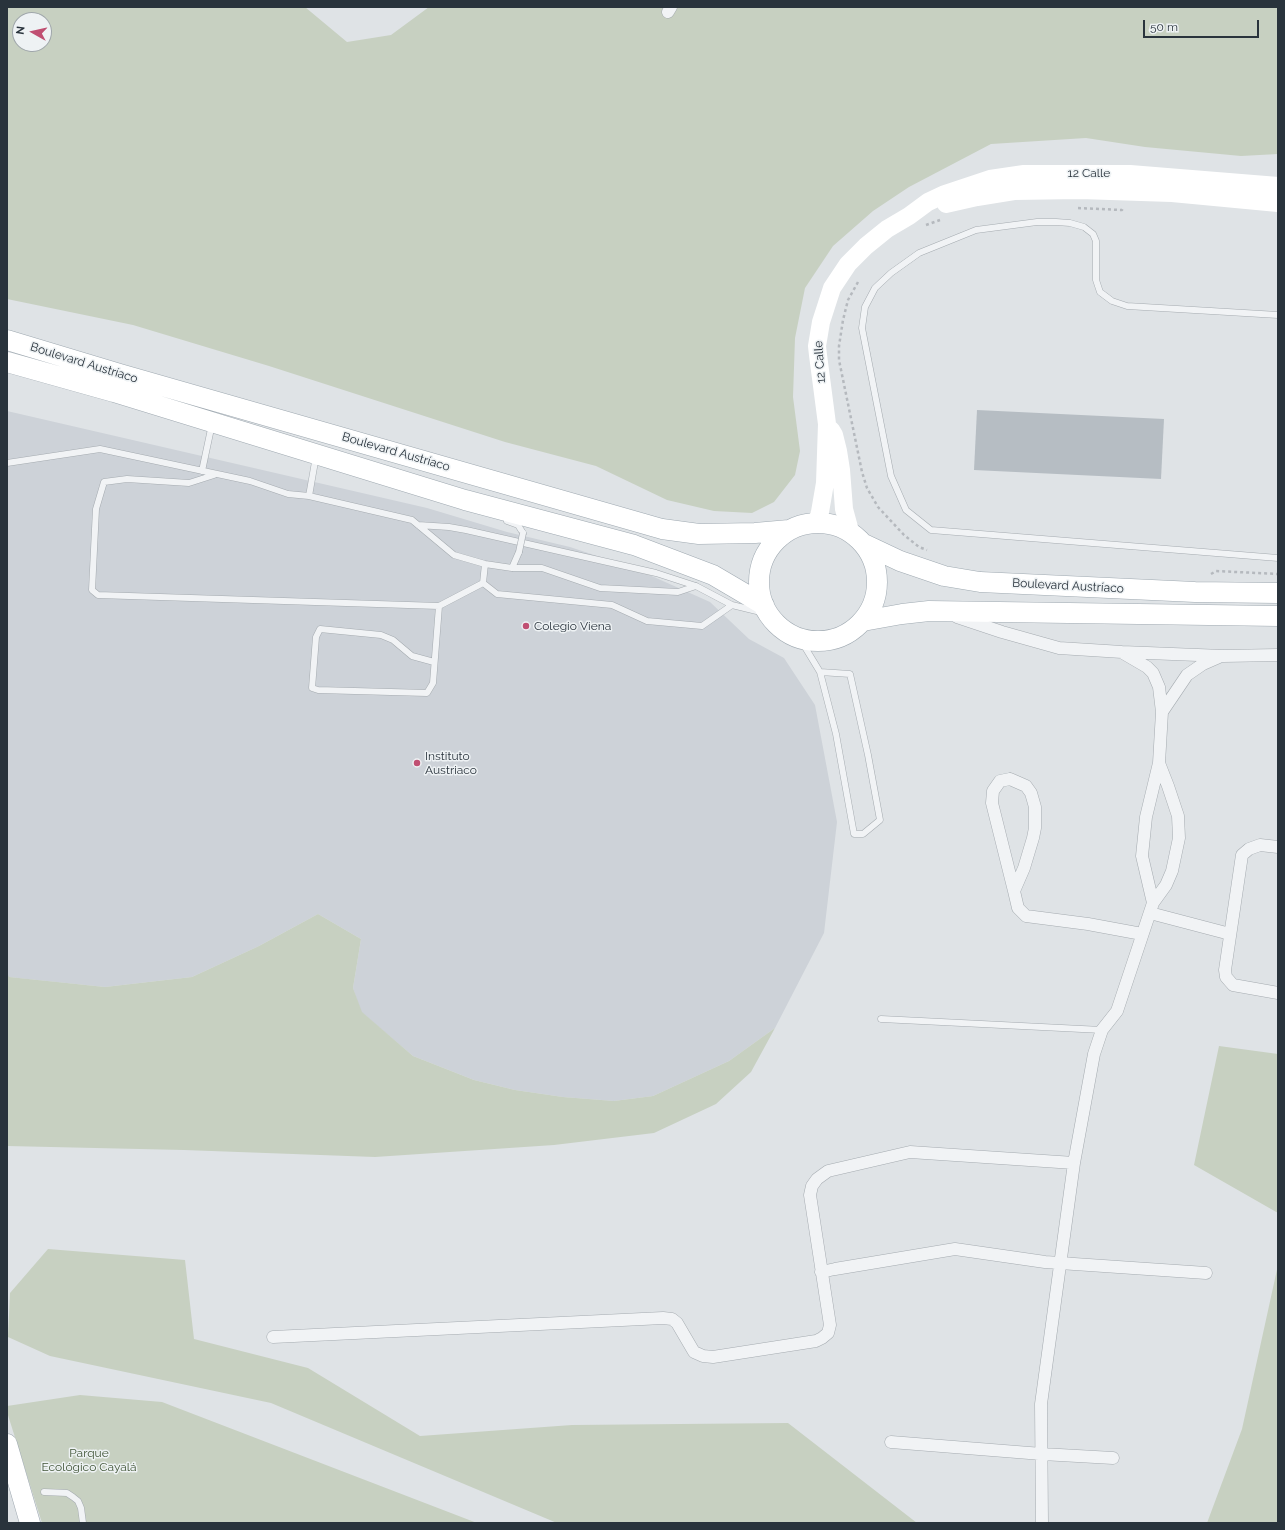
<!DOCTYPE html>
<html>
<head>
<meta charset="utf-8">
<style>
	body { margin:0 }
	#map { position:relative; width:1285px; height:1530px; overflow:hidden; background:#dfe3e6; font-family:Raleway,sans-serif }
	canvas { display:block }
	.frame { position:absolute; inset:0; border:8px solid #29333c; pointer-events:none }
	.north { position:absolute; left:12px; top:12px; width:40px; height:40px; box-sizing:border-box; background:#eef2f4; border:1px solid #9fa6aa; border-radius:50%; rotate:278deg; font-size:11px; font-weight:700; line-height:16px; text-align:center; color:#29333c }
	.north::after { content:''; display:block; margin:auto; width:14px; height:18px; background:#c04f72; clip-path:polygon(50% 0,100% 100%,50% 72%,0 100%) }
	.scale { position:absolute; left:1143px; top:20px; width:116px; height:18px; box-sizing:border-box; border:2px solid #29333c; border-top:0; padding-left:5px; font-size:12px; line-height:14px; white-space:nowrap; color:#29333c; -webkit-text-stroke:3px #eef2f4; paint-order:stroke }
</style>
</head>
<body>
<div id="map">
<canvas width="1285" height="1530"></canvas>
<div class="frame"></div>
<div class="north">N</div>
<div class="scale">50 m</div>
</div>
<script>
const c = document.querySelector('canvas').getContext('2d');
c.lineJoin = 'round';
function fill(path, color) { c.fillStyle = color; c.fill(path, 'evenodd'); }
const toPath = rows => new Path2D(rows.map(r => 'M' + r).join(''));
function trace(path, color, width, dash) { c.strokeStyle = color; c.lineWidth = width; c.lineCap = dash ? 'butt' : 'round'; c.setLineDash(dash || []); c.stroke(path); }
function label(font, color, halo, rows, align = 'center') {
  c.font = font + ' Raleway,sans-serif'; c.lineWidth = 3; c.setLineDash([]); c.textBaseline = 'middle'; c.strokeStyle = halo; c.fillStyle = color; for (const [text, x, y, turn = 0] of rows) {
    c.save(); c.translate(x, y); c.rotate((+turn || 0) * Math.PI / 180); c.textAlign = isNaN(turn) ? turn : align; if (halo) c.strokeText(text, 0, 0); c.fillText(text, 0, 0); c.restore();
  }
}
fill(toPath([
	[7,411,427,508,507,532,570,547,636,569,710,602,749,639,784,658,815,705,837,822,824,933,775,1028,729,1061,653,1096,614,1101,563,1097,515,1090,474,1080,413,1056,361,1012,353,988,361,939,318,914,259,946,192,977,105,987,8,977,7,973]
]), '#cdd2d8');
fill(toPath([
	[7,7,305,7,347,42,391,35,429,7,1278,7,1278,154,1241,156,1145,147,1086,138,991,144,909,187,873,211,833,246,805,288,795,338,793,397,800,451,795,475,774,502,752,513,714,511,667,500,596,466,505,442,269,366,133,325,7,299],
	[20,20,44,20,44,44,20,44],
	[318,914,361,939,353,988,362,1012,413,1056,474,1080,515,1090,563,1097,614,1101,653,1096,729,1061,775,1028,751,1072,716,1104,654,1133,554,1145,375,1157,184,1150,7,1146,7,973,9,977,105,987,192,977,259,946],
	[1219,1046,1278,1054,1278,1213,1194,1165],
	[48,1249,185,1260,194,1339,308,1368,420,1436,572,1425,788,1423,917,1523,557,1523,271,1403,50,1356,8,1337,10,1293],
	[1278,1265,1278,1523,1207,1523,1242,1429],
	[80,1395,162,1402,477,1523,42,1523,7,1412,7,1406]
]), '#c7d0c1');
fill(toPath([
	[977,410,1164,419,1161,479,974,470]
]), '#b6bdc3');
const lane = toPath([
	[1278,315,1127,306,1112,301,1100,292,1096,280,1096,241,1093,234,1084,227,1070,223,1056,222,1037,222,976,230,919,253,891,273,875,288,865,307,862,328,891,476,906,510,931,530,1278,558],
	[7,463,100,449,250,481,288,494,309,496,412,520,454,555,485,564,512,568,542,568,600,588,678,592,696,586],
	[202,471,212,424],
	[214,475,189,483,127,479,104,482,96,509,92,590,98,595,439,606,483,583,485,564],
	[309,496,316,456],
	[507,521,518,525,523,533],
	[418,525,449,527,466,530,656,573,696,586,732,605],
	[512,568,519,552],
	[483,583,497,594,612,605,647,621,702,626,732,605,769,614],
	[800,639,820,672,836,734,854,834,863,834,880,820,868,755,850,674,820,672],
	[434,662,412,656,393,640,381,635,320,629,316,637,312,688,318,690,427,693,433,683,439,606],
	[881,1019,1102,1030],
	[44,1492,67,1493,73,1497,78,1501,81,1508,83,1523]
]);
const street = toPath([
	[668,12,671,7],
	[957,617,1002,632,1059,648,1122,652,1223,656,1278,655],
	[1123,653,1147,667,1153,673,1159,687,1162,712,1159,763,1146,817,1142,856,1153,903],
	[1162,712,1187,675,1203,664,1219,657],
	[1010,779,1026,786,1031,793,1035,807,1035,828,1033,838,1024,868,1014,891,992,803,993,791,1000,781,1010,779],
	[1278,847,1260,845,1249,849,1242,855,1225,970,1226,977,1233,985,1278,993],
	[1014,891,1018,908,1026,916,1088,924,1142,934],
	[1150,913,1230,934],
	[821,1272,835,1269,955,1249,1045,1262,1206,1273],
	[273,1337,663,1318,672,1319,677,1323,694,1352,703,1356,713,1357,816,1341,822,1338,828,1333,830,1325,810,1195,812,1186,817,1179,828,1171,910,1152,1074,1163],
	[891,1442,1042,1454,1113,1458],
	[1042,1523,1041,1404,1074,1163,1094,1054,1102,1030,1117,1011,1153,903,1166,885,1172,871,1179,838,1178,816,1168,786,1159,763]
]);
const primary = toPath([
	[7,340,120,374,662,529,699,534,755,533,789,530],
	[7,362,114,392,465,500,634,545,713,575,764,605],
	'759 582a59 59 0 1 1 118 0a59 59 0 1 1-118 0Z',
	[864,544,900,561,944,576,980,582,1195,592,1278,593],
	[863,621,902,614,929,611,1278,616],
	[7,1444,30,1523]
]);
trace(lane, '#a5abb0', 7);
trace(street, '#a5abb0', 13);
trace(primary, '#9fa9b1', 21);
trace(toPath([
	[1078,208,1122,210,1123,208],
	[926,225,940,220],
	[858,282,848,300,843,320,839,346,839,360,862,472,867,488,878,507,904,535,919,547,927,550],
	[1211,574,1216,571,1278,574]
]), '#b5b9be', 2.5, [3, 3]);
trace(lane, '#f1f3f5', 6);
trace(street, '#f1f3f5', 12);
trace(toPath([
	[946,204,977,197,1014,191,1080,190,1172,193,1278,203],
	[831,430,834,435,838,451,841,470,844,509,850,531],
	[817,522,820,512,825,483,827,424,818,355,817,346,821,322,832,288,848,264,866,246,887,229,909,216,928,202,945,194,990,179,1024,174,1130,174,1278,186]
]), '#fff', 18);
trace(primary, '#fff', 20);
const laneBridge = toPath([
	[519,552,523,533]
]);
trace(laneBridge, '#a5abb0', 7, []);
trace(laneBridge, '#f1f3f5', 6);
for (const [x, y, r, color] of [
	[526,626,4,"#c04f72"],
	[417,763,4,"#c04f72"]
]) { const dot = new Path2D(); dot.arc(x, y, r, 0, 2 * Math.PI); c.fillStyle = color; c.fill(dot); trace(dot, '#eef2f4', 1.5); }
label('12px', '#29333c', '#eef2f4', [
	["12 Calle",1089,173],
	["12 Calle",820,362,-94],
	["Boulevard Austríaco",84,363,17],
	["Boulevard Austríaco",396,452,16],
	["Boulevard Austríaco",1068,586,3]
]);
label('12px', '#29333c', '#eef2f4', [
	["Colegio Viena",534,626],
	["Instituto",425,756],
	["Austriaco",425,770]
], 'left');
label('12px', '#425638', '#eef2f4', [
	["Parque",89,1453],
	["Ecológico Cayalá",89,1467]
]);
</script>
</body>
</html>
